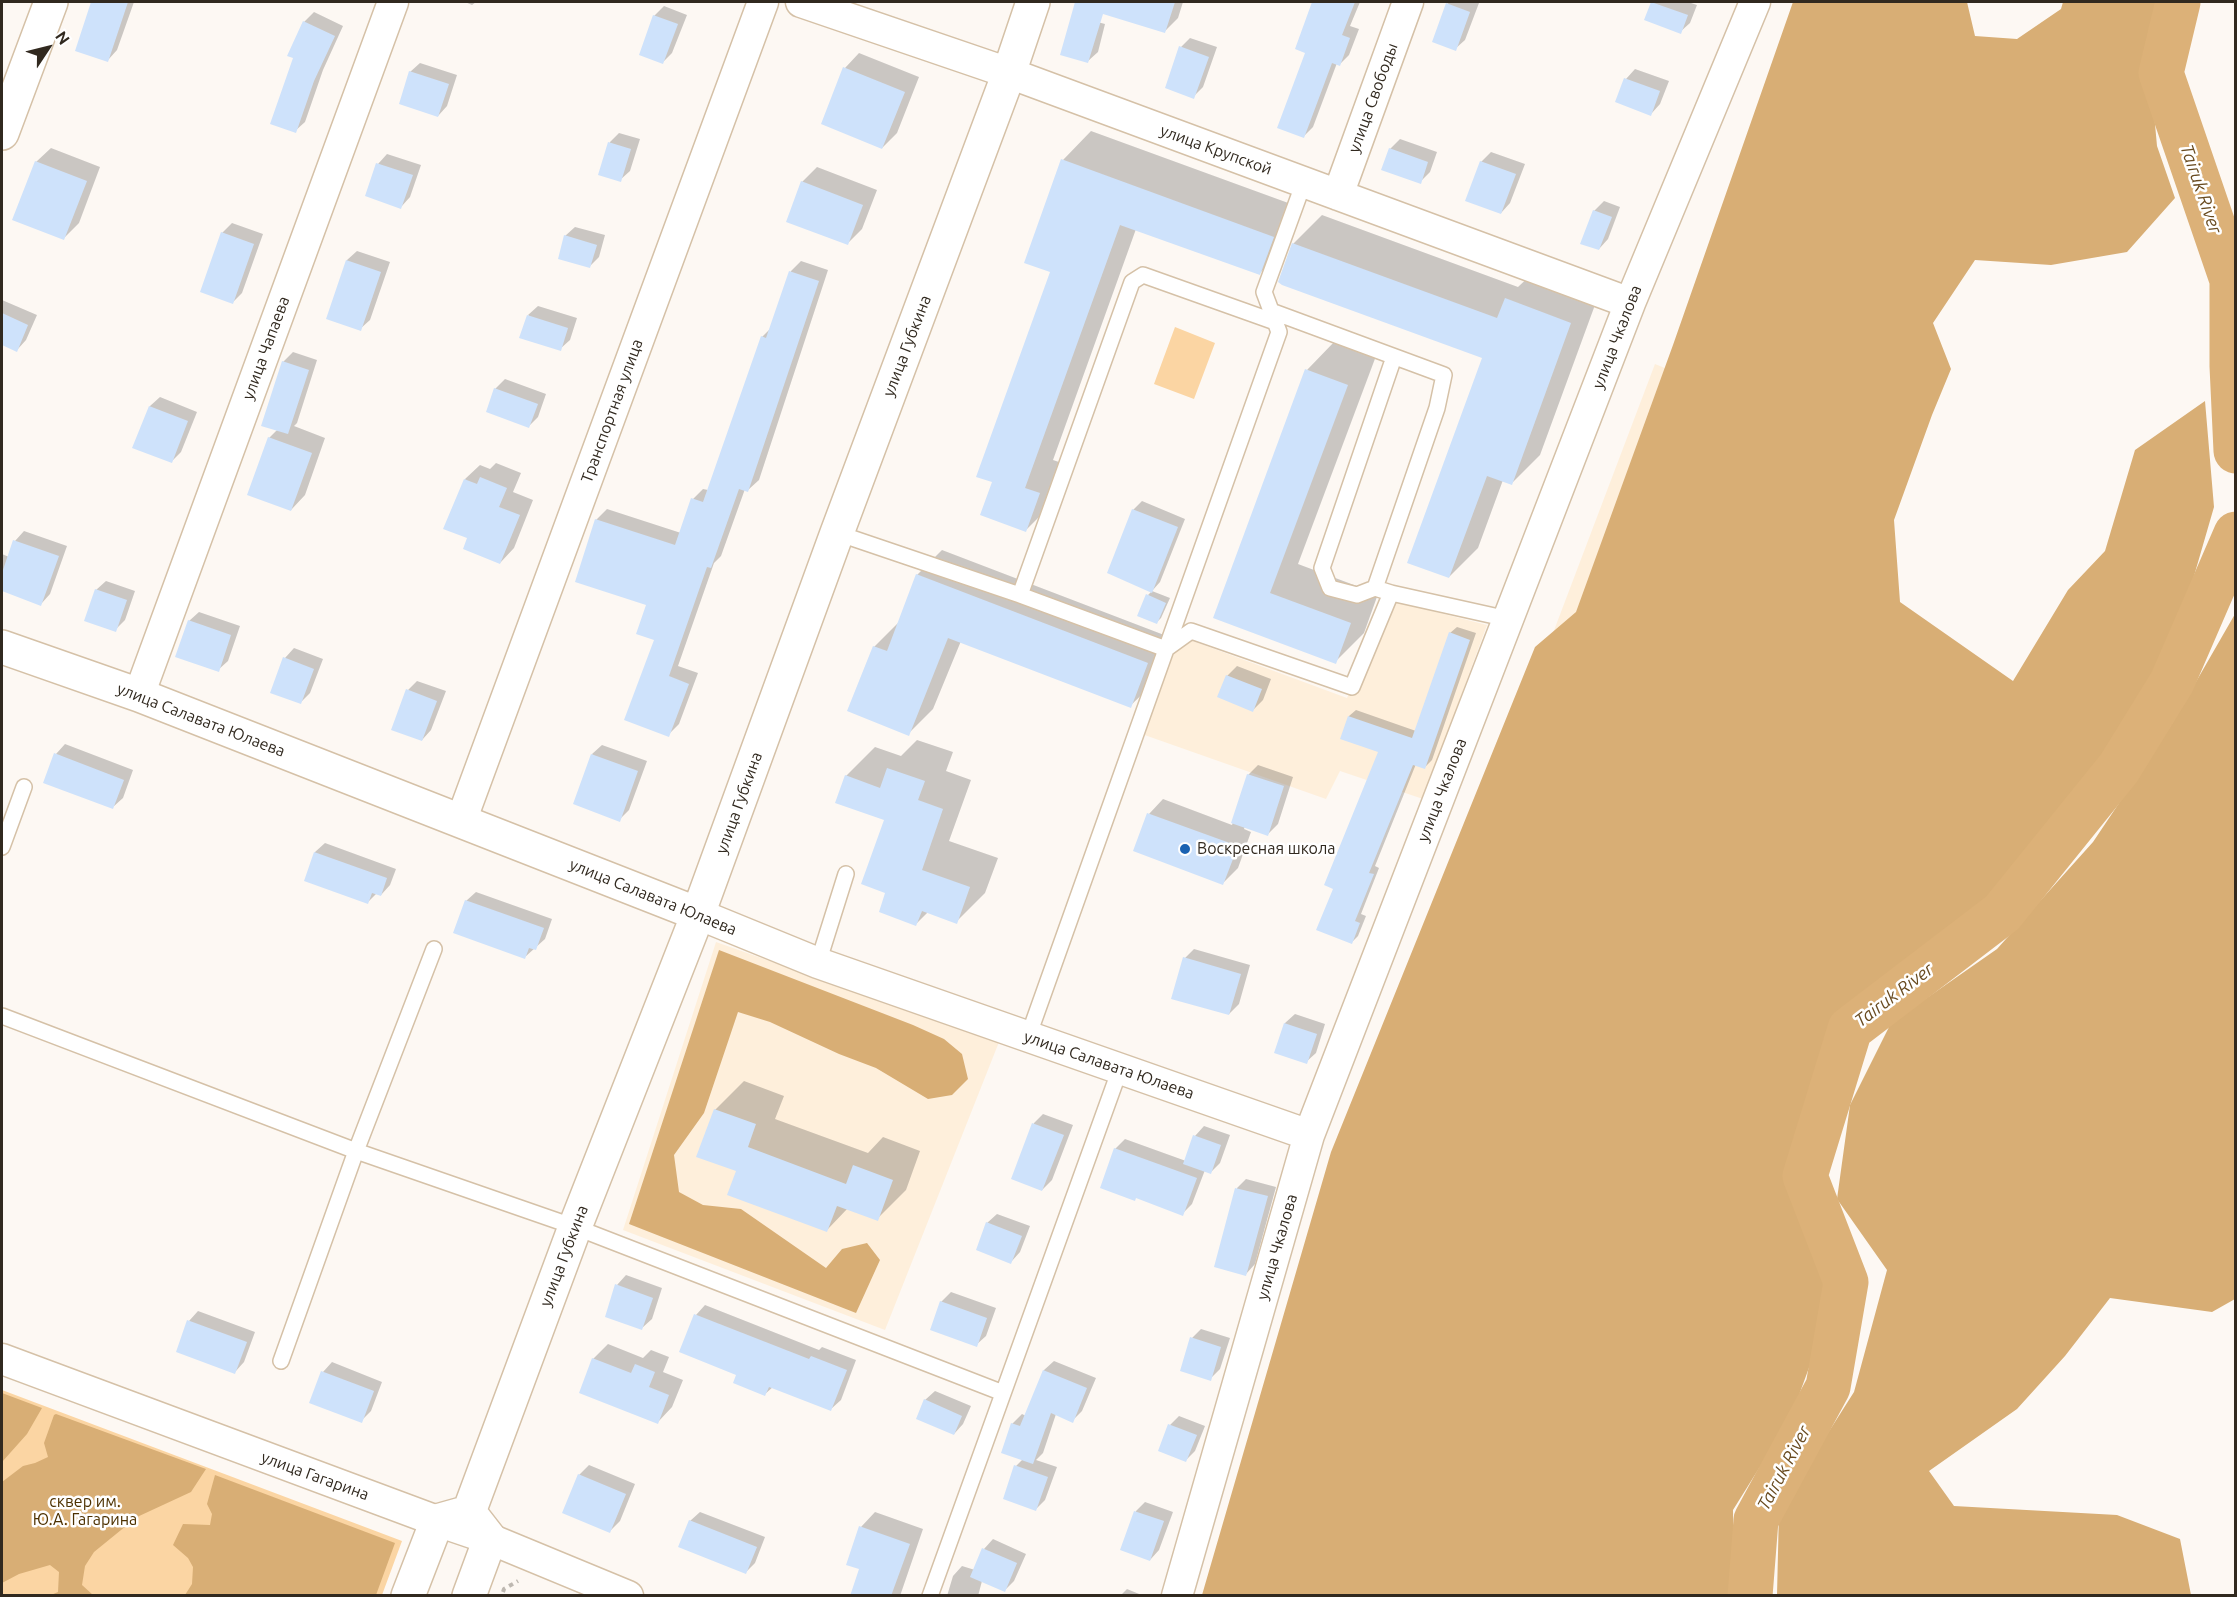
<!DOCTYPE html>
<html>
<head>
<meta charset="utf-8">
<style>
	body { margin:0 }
	#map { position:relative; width:2237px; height:1597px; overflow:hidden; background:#fdf8f3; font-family:Ubuntu,sans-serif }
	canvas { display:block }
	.frame { position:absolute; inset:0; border:3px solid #31291f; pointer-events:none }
	.north { position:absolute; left:18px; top:18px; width:60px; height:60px; -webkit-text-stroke:4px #fff; paint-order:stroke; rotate:55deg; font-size:16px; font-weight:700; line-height:24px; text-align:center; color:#31291f }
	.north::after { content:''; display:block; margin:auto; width:21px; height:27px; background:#31291f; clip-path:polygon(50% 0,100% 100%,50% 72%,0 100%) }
</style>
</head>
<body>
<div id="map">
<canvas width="2237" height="1597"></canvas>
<div class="frame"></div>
<div class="north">N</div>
</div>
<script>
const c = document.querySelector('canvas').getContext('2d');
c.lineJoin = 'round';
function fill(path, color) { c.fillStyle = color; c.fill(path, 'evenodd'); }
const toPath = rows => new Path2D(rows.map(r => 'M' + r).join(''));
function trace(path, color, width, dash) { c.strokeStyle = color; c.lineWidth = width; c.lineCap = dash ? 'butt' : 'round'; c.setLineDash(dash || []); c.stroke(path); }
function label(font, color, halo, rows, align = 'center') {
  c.font = font + ' Ubuntu,sans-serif'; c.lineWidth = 5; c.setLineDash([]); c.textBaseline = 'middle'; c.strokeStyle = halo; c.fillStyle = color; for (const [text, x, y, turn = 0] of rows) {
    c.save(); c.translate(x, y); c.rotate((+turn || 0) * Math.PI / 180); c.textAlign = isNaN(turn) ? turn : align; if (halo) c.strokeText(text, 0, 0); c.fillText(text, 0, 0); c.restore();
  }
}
fill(toPath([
	[1655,364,1682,375,1566,681,1539,670],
	[1385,599,1487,625,1423,799,1340,771,1326,799,1136,732,1174,634,1347,698],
	[716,942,999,1042,885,1330,623,1230]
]), '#feefdb');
fill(toPath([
	[1175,327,1215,343,1194,399,1154,384],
	[2,1390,402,1541,382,1595,2,1595]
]), '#fbd5a3');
fill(toPath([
	[1793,2,1967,2,1975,36,2017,39,2061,9,2063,2,2161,2,2149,58,2157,146,2175,198,2127,252,2051,265,1975,260,1933,323,1951,369,1932,415,1894,520,1900,602,2013,681,2068,590,2105,551,2135,450,2205,401,2214,507,2185,607,2145,700,2073,803,1990,901,1889,972,1842,1019,1802,1139,1797,1208,1830,1265,1814,1354,1791,1417,1733,1510,1734,1595,1202,1595,1331,1152,1535,647,1576,612,1673,345],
	[2235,614,2235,1299,2212,1312,2110,1298,2065,1356,2017,1409,1929,1471,1954,1506,2117,1515,2180,1539,2191,1595,1777,1595,1779,1510,1854,1392,1887,1270,1837,1199,1850,1105,1891,1023,1997,949,2093,842,2170,727],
	[719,950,913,1025,944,1039,962,1054,968,1079,952,1095,928,1099,876,1068,839,1054,770,1022,738,1012,704,1113,674,1155,679,1192,703,1205,741,1209,826,1268,842,1249,867,1243,880,1260,856,1313,629,1224],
	[2,1393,42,1408,27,1434,2,1462],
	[56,1414,206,1469,191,1492,137,1517,94,1552,85,1566,82,1585,93,1595,51,1595,58,1592,59,1572,50,1565,19,1574,2,1583,2,1482,23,1466,35,1463,48,1457,44,1443,54,1415],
	[215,1475,395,1543,376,1595,185,1595,192,1584,193,1567,188,1558,173,1545,183,1524,210,1525,212,1514,207,1504]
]), '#d8ae75');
fill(toPath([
	[93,2,134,2,117,50,108,60,77,50],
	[465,2,476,2,472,5],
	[1112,2,1183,2,1178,18,1165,31,1108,14],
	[1313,2,1360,2,1350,26,1359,29,1349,55,1340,64,1337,63,1313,127,1304,136,1307,52,1296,48],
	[1450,2,1479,3,1465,40,1455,49,1447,4],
	[1652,2,1688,2,1697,5,1690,23,1680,32,1646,19],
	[664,6,687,15,672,53,663,62,654,16],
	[314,12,343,26,323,70,305,122,295,131,304,22],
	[1079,17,1105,24,1098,52,1088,61],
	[1190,38,1217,47,1203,87,1193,97,1181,47],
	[859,53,919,77,897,133,882,148,845,68],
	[420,63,457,75,447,106,438,116,410,72],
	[1635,69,1669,81,1660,104,1651,114,1617,101,1626,79],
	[1091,131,1302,208,1288,245,1259,274,1136,229,1053,460,1068,465,1055,501,1026,530,994,482,1052,271,1063,160],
	[619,133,640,139,630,171,620,180,600,174,610,142],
	[1400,139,1437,152,1430,172,1420,182,1390,149],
	[51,148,100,167,79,223,64,238,36,162],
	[1491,152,1525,164,1510,203,1501,213,1481,162],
	[387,154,421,165,410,197,401,207,378,164],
	[817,167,877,190,862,229,847,244,802,182],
	[1604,201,1620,207,1608,239,1599,249,1594,211],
	[1322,215,1518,287,1535,271,1599,294,1540,455,1511,484,1503,480,1478,548,1449,577,1484,357,1293,244],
	[232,223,263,234,242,293,233,302,222,233],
	[575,227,605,235,599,257,590,266,565,236],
	[357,251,390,262,370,320,360,329,328,318,347,260],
	[801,261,828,270,759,480,748,490,745,489,721,556,714,563,678,666,698,673,679,724,668,735,656,639,648,604,596,520,607,509,681,533,693,499,703,489,708,490,762,337,770,329,791,271],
	[2,300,37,315,26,340,17,350,2,344],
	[538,306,577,318,570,340,560,349,528,315],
	[1335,341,1376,356,1298,564,1378,594,1364,633,1335,662,1215,617,1307,370],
	[293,352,317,360,297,423,294,426,325,438,305,495,291,510,269,438,278,429,283,362],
	[505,379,546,394,538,417,529,426,495,389],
	[160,397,197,412,181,452,171,462,134,447,150,406],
	[496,463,521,473,513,492,533,500,514,548,500,563,465,479,480,465,490,469],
	[1142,501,1185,519,1160,582,1152,591,1170,598,1161,618,1157,622,1148,595,1152,591,1133,510],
	[24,531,67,546,50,594,41,604,2,590,2,554,9,557,15,541],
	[942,550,1172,638,1155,682,1130,706,961,641,933,709,908,734,874,647,900,621,917,575],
	[106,581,135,591,125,620,115,630,96,590],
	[199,612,240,626,228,661,218,670,189,621],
	[1457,627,1476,633,1432,760,1425,767,1416,764,1375,866,1379,868,1361,914,1366,916,1358,936,1351,943,1335,888,1380,751,1342,738,1349,716,1356,710,1416,731,1450,633],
	[294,648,323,659,310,693,300,703,285,658],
	[1237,666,1271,679,1263,700,1253,710,1227,676],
	[417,681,446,691,431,730,422,740,408,690],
	[917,740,953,752,946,771,971,780,949,841,998,858,985,893,956,922,928,912,916,924,887,892,886,819,846,776,875,747,901,756],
	[65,744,133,770,123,798,113,807,56,754],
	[602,745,647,761,629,810,619,820,592,754],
	[1258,765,1293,777,1278,824,1268,834,1245,826,1244,829,1251,832,1238,868,1223,883,1149,814,1163,799,1232,825,1248,775],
	[325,843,396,869,390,885,381,895,377,893,368,902,306,880,315,852],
	[476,892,552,919,545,939,525,957,466,901],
	[1194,949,1250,965,1239,1004,1229,1014,1185,958],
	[1295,1014,1325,1024,1316,1053,1306,1062,1276,1052,1285,1023],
	[744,1081,784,1096,775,1119,868,1153,883,1137,920,1151,906,1190,877,1219,848,1208,827,1230,738,1170,715,1110],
	[1043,1114,1073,1125,1052,1180,1042,1190,1013,1178,1034,1123],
	[1204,1126,1230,1135,1220,1163,1211,1172,1205,1170,1192,1204,1182,1214,1115,1149,1125,1139,1186,1161,1195,1136],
	[1246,1179,1276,1187,1255,1264,1246,1274,1237,1188],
	[997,1214,1030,1226,1020,1252,1011,1262,987,1223],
	[626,1275,662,1288,652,1319,642,1328,617,1285],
	[951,1292,996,1308,986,1336,976,1345,941,1302],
	[705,1305,819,1350,822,1347,856,1360,841,1400,831,1409,773,1387,765,1394,738,1374,696,1315],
	[198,1311,255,1332,244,1362,235,1372,189,1321],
	[1201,1329,1230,1338,1220,1369,1210,1379,1192,1338],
	[608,1344,643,1358,651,1350,669,1357,663,1372,683,1380,672,1407,658,1422,593,1359],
	[1054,1361,1096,1378,1082,1411,1072,1421,1056,1414,1043,1453,1036,1460,1057,1467,1045,1500,1036,1509,1016,1466,1023,1459,1012,1424,1022,1414,1026,1416,1044,1370],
	[332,1362,382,1382,371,1411,361,1421,323,1372],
	[935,1391,971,1406,963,1424,954,1434,925,1400],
	[1179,1416,1205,1426,1195,1451,1186,1460,1170,1425],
	[589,1465,635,1484,620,1521,610,1531,579,1475],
	[1145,1502,1173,1512,1159,1550,1150,1560,1122,1550,1136,1511],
	[700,1512,765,1537,755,1563,746,1572,690,1521],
	[875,1512,923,1529,900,1596,851,1596,861,1569,861,1527],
	[993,1539,1026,1554,1014,1581,1005,1590,982,1581,978,1596,947,1596,953,1576,962,1566,975,1570,984,1549],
	[1127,1589,1144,1596,1120,1596]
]), '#0003');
trace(toPath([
	[2178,2,2161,73,2232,280,2232,366,2236,451],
	[1750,1596,1756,1520,1828,1387,1846,1282,1805,1176,1850,1029,2002,913,2119,768,2172,682,2236,534]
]), '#dcb178', 45);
fill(toPath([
	[91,2,128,2,108,62,75,51],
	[1075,2,1175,2,1165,33,1103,14,1088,63,1060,55],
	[1312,2,1355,2,1342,35,1350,38,1340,66,1332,63,1304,138,1277,128,1305,53,1295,49],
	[1651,2,1688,15,1681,34,1644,20],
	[1446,3,1470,12,1456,51,1432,42],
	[653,15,678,24,663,64,639,55],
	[303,21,335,36,314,81,296,133,270,124,293,58,287,56],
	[1179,46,1209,57,1194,99,1165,88],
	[843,67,905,92,882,149,821,124],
	[409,71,449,84,438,117,399,104],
	[1624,78,1660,91,1651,116,1615,102],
	[608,142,631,149,621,182,598,175],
	[1389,148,1428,162,1421,184,1381,170],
	[1061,159,1274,237,1260,275,1120,225,1025,488,1040,493,1026,532,980,515,992,482,976,477,1050,272,1024,263],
	[35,161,87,181,64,240,12,220],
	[1480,161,1516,174,1501,214,1465,201],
	[376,163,413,175,401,209,365,196],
	[801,181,863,205,848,245,786,222],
	[1593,210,1612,217,1599,250,1580,244],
	[221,232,254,244,233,304,200,292],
	[564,235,597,245,590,268,558,259],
	[1292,243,1497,318,1505,298,1571,323,1512,485,1487,476,1449,578,1407,563,1482,358,1282,285,1278,282],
	[346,260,381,272,361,331,326,319],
	[789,271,819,281,748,492,739,489,711,568,707,567,669,676,689,684,669,737,624,720,654,640,636,634,646,605,575,582,595,519,675,545,691,498,703,502,761,336,766,338],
	[2,313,28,325,17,352,2,345],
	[527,315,568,328,561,351,519,338],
	[282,361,309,370,288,434,261,426],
	[1305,369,1348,385,1270,593,1351,623,1336,664,1213,618],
	[494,388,538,404,529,428,486,412],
	[149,406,188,421,172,463,132,448],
	[268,437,312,453,291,511,247,495],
	[480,477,507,488,499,507,520,515,500,564,463,549,467,538,443,529,464,479,477,484],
	[1132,509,1178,527,1152,593,1107,573],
	[13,540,59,556,41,606,2,591,2,573],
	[916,574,1148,663,1131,708,948,638,909,736,847,711,873,646,887,651],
	[95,589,127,600,116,632,84,621],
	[1146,594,1166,603,1157,624,1137,616],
	[188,620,231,635,219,672,175,657],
	[1449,632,1470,640,1425,769,1413,765,1369,873,1374,874,1355,921,1360,923,1352,944,1316,930,1333,889,1324,885,1378,752,1340,739,1348,716,1412,738],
	[283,657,314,669,301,704,270,693],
	[1226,675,1262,689,1253,712,1217,697],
	[406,689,437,701,422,741,391,730],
	[54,753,124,780,113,809,43,783],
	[591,754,638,771,620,822,573,804],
	[887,768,925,781,918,800,943,809,922,870,970,887,957,924,922,911,916,926,879,912,885,893,861,884,884,820,835,803,845,775,880,788],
	[1247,774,1284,786,1268,836,1231,823],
	[1147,813,1238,846,1223,885,1133,851],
	[314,852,387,878,381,896,372,893,368,904,304,881],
	[465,900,544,928,536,950,529,948,525,959,453,933],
	[1183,957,1241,974,1229,1015,1171,999],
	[1284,1023,1317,1034,1307,1064,1274,1053],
	[714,1109,756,1124,748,1147,846,1184,853,1165,893,1180,878,1221,837,1206,827,1232,727,1195,736,1171,696,1157],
	[1032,1123,1064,1135,1042,1191,1011,1179],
	[1193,1135,1221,1145,1211,1174,1183,1164],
	[1114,1148,1197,1178,1183,1216,1136,1198,1135,1201,1100,1188],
	[1235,1188,1268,1196,1246,1276,1214,1267],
	[986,1222,1022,1236,1011,1264,976,1250],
	[615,1284,653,1298,642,1330,605,1317],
	[940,1301,987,1318,977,1347,930,1330],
	[694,1314,809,1359,811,1356,847,1370,831,1411,769,1387,765,1396,733,1383,736,1375,679,1352],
	[187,1320,247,1342,235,1374,176,1352],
	[1190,1337,1221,1347,1211,1381,1180,1371],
	[592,1358,631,1373,635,1364,655,1372,649,1387,669,1395,658,1424,579,1393],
	[1043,1370,1087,1388,1073,1423,1051,1413,1033,1464,1001,1453,1011,1423,1020,1426],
	[321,1371,374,1391,362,1423,309,1403],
	[924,1399,962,1416,954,1435,916,1419],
	[1168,1424,1197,1435,1186,1462,1158,1451],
	[1014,1465,1048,1477,1036,1511,1003,1499],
	[578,1474,626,1494,610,1533,562,1513],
	[1134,1511,1164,1521,1150,1561,1120,1550],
	[689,1520,757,1547,746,1574,678,1547],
	[859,1526,910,1544,891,1596,850,1596,859,1569,846,1565],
	[982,1548,1017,1563,1005,1592,970,1577]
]), '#cee2fb');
const lane = toPath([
	[1271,311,1444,375,1437,408,1375,588,1391,593],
	[837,533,1020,595,1166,649,1191,631,1352,687,1391,593,1508,619],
	[1375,588,1357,595,1330,588,1322,568,1394,357],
	[1020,595,1132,282,1143,275,1275,322],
	[2,847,24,787],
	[818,963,846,874],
	[2,1016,356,1151,575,1227,1003,1393],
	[1028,1037,1279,332,1264,292,1304,182],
	[281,1361,356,1151,434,949],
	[930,1596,1120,1069]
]);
const street = toPath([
	[801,2,1009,73,1630,303],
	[1338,195,1408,2],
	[139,695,393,2],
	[461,821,763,2],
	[698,914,818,963,1309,1135],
	[2,1359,437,1521,490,1539,628,1596],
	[1177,1596,1309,1135,1630,303,1755,2]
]);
const secondary = toPath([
	[2,133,51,2],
	[2,647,139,695,698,914],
	[408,1596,437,1521,469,1512],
	[469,1596,490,1539,469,1512,575,1227,698,914,837,533,1009,73,1033,2]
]);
trace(lane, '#d5c1a7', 18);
trace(street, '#d5c1a7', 33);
trace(secondary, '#d5c1a7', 36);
trace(toPath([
	[503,1592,504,1589,518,1581]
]), '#beb8b1', 4, [4.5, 4.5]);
trace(lane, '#fff', 15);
trace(street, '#fff', 30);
trace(secondary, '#fff', 33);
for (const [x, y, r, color] of [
	[1185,849,6,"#1a62b2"]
]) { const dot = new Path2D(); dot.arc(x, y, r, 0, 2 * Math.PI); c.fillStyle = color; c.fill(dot); trace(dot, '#fff', 2); }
label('16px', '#31291f', '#fff', [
	["улица Свободы",1373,98,-70],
	["улица Крупской",1216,150,20],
	["улица Чкалова",1617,337,-69],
	["улица Губкина",907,346,-69],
	["улица Чапаева",266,348,-70],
	["Транспортная улица",612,411,-70],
	["улица Салавата Юлаева",201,720,21],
	["улица Чкалова",1442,790,-69],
	["улица Губкина",739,803,-70],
	["улица Салавата Юлаева",653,897,22],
	["улица Салавата Юлаева",1109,1065,19],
	["улица Чкалова",1277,1247,-74],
	["улица Губкина",564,1256,-69],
	["улица Гагарина",315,1476,20]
]);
label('16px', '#31291f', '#fff', [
	["Воскресная школа",1197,849]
], 'left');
label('16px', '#4d3101', '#fff', [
	["сквер им.",85,1502],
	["Ю.А. Гагарина",85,1520]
]);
label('italic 18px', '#694b20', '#fff', [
	["Tairuk River",2201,189,71],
	["Tairuk River",1894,995,-37],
	["Tairuk River",1784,1468,-62]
]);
</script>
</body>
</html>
